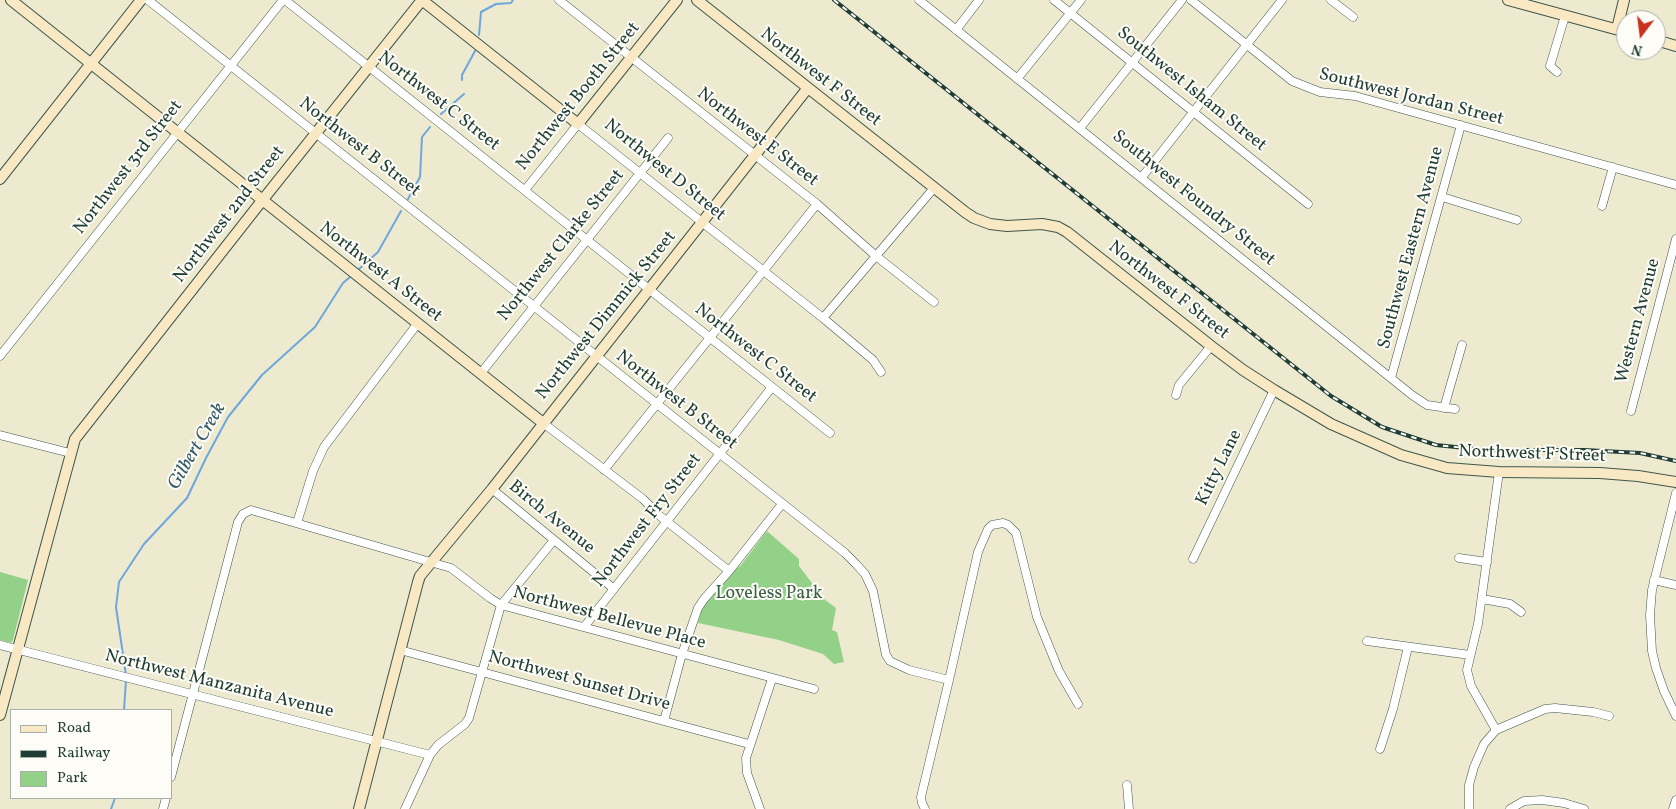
<!DOCTYPE html>
<html>
<head>
<meta charset="utf-8">
<style>
	body { margin:0 }
	#map { position:relative; width:1676px; height:809px; overflow:hidden; background:#eeead0; font-family:Vollkorn,serif }
	canvas { display:block }
	.legend { position:absolute; left:10px; top:709px; width:162px; height:90px; box-sizing:border-box; background:#fdfcf7; border:1px solid #a4b0a9; margin:0; padding:6px 9px; list-style:none; font-size:15px; color:#1f3d34 }
	.legend li { display:flex; align-items:center; gap:10px; height:25px }
	.legend b { width:25px; border:1px solid #a4b0a9 }
	.north { position:absolute; left:1616px; top:10px; width:50px; height:50px; box-sizing:border-box; background:#fdfcf7; border:1px solid #a4b0a9; border-radius:50%; rotate:195deg; font-size:14px; font-weight:700; line-height:20px; text-align:center; color:#1f3d34 }
	.north::after { content:''; display:block; margin:auto; width:18px; height:22px; background:#c8321e; clip-path:polygon(50% 0,100% 100%,50% 72%,0 100%) }
</style>
</head>
<body>
<div id="map">
<canvas width="1676" height="809"></canvas>
<ul class="legend">
<li><b style="height:6px;background:#f8e8c3"></b>Road</li>
<li><b style="height:6px;background:#1f3d34"></b>Railway</li>
<li><b style="height:14px;background:#92d187"></b>Park</li>
</ul>
<div class="north">N</div>
</div>
<script>
const c = document.querySelector('canvas').getContext('2d');
c.lineJoin = 'round';
function fill(path, color) { c.fillStyle = color; c.fill(path, 'evenodd'); }
const toPath = rows => new Path2D(rows.map(r => 'M' + r).join(''));
function trace(path, color, width, dash) { c.strokeStyle = color; c.lineWidth = width; c.lineCap = dash ? 'butt' : 'round'; c.setLineDash(dash || []); c.stroke(path); }
function label(font, color, halo, rows, align = 'center') {
  c.font = font + ' Vollkorn,serif'; c.lineWidth = 4; c.setLineDash([]); c.textBaseline = 'middle'; c.strokeStyle = halo; c.fillStyle = color; for (const [text, x, y, turn = 0] of rows) {
    c.save(); c.translate(x, y); c.rotate((+turn || 0) * Math.PI / 180); c.textAlign = isNaN(turn) ? turn : align; if (halo) c.strokeText(text, 0, 0); c.fillText(text, 0, 0); c.restore();
  }
}
fill(toPath([
	[767,531,799,559,799,566,824,599,836,608,832,630,837,632,844,662,834,664,823,654,779,640,698,623,703,605,729,575,741,565],
	[0,572,28,580,13,640,11,643,0,640]
]), '#92d187');
trace(toPath([
	[479,35,481,12,496,4,511,3,513,0],
	[462,80,462,75,475,51],
	[441,114,464,94],
	[408,199,420,177,422,137,430,127],
	[359,269,378,252,401,211],
	[126,675,116,607,119,582,144,544,187,498,206,458,228,417,262,375,315,327,343,283,350,277],
	[124,710,126,680],
	[111,809,115,798]
]), '#6da7dd', 2);
const street = toPath([
	[148,0,845,553,856,564,865,574,873,591,886,655,890,661,909,670,949,680,921,797,922,803,925,809],
	[285,0,830,433],
	[559,0,817,204,876,256,934,302],
	[919,0,1412,395,1427,405,1455,409],
	[1054,0,1308,204],
	[1191,0,1292,81,1320,92,1355,96,1676,185],
	[1331,0,1353,17],
	[956,30,979,0],
	[1557,72,1550,66,1565,16],
	[1017,79,1081,0],
	[1080,128,1182,0],
	[1142,177,1282,0],
	[525,190,578,124,823,318,873,360,881,372],
	[1442,197,1517,220],
	[1602,206,1613,167],
	[823,318,934,188],
	[0,356,283,0],
	[481,373,668,138],
	[1391,378,1461,125],
	[1176,395,1179,385,1211,346],
	[1444,408,1462,345],
	[1631,411,1676,239],
	[543,423,643,499,660,516,729,571],
	[0,435,70,453],
	[604,470,817,204],
	[492,489,614,589],
	[1676,493,1652,590,1650,615,1652,651,1656,668,1664,691,1676,716],
	[297,523,313,471,324,447,418,323],
	[1459,558,1487,562],
	[1193,559,1274,390],
	[1654,580,1676,585],
	[1482,599,1510,604,1521,612],
	[584,627,772,387],
	[1367,641,1470,655],
	[0,645,430,755],
	[400,650,749,744],
	[949,680,978,552,988,529,992,525,1003,523,1008,525,1016,533,1037,617,1059,671,1078,704],
	[664,721,682,654,698,608,704,599,729,571,782,504],
	[1496,730,1471,686,1467,670,1478,624,1499,472],
	[1380,749,1393,709,1408,647],
	[171,777,238,522,243,514,251,510,451,568,490,598,501,605,814,689],
	[1127,785,1129,809],
	[163,809,166,798],
	[405,809,430,755,438,745,465,724,469,718,501,605,554,540],
	[760,809,747,773,746,758,772,679],
	[1469,809,1469,785,1474,767,1484,744,1496,730,1545,709,1555,708,1593,712,1609,716],
	[1510,809,1524,801,1542,800,1564,803,1584,809],
	[1673,809,1676,800]
]);
const secondary = toPath([
	[11,0,543,423],
	[422,0,578,124,677,0],
	[697,0,965,212,974,218,990,224,1007,226,1042,224,1058,227,1067,232,1211,346,1243,370,1274,390,1331,424,1401,455,1447,468,1499,472,1600,473,1638,476,1676,482],
	[1508,0,1626,32],
	[1617,29,1624,0],
	[1656,40,1676,46],
	[0,179,141,0],
	[0,715,75,439,257,207,422,0],
	[359,809,418,582,420,576,492,489,807,89]
]);
trace(street, '#3e574b', 9);
trace(secondary, '#3e574b', 12);
trace(street, '#fff', 8);
trace(secondary, '#f8e8c3', 10);
const rail = toPath([
	[834,0,1331,396,1382,427,1436,445,1485,450,1584,450,1640,453,1676,461]
]);
trace(rail, '#1f3d34', 4);
trace(rail, '#fdfcf7', 2, [5.5]);
label('18px', '#1f3d34', '#fdfcf7', [
	["Northwest F Street",820,78,38],
	["Southwest Isham Street",1191,90,39],
	["Northwest Booth Street",579,97,-51],
	["Southwest Jordan Street",1411,98,14],
	["Northwest C Street",438,102,38],
	["Northwest E Street",757,138,38],
	["Northwest B Street",359,148,38],
	["Northwest 3rd Street",129,168,-52],
	["Northwest D Street",664,171,39],
	["Southwest Foundry Street",1193,199,39],
	["Northwest 2nd Street",230,215,-52],
	["Northwest Clarke Street",562,246,-51],
	["Southwest Eastern Avenue",1412,248,-75],
	["Northwest A Street",380,273,38],
	["Northwest F Street",1168,291,38],
	["Northwest Dimmick Street",607,316,-51],
	["Western Avenue",1639,321,-75],
	["Northwest C Street",755,354,38],
	["Northwest B Street",676,401,38],
	["Northwest F Street",1532,455,2],
	["Kitty Lane",1220,468,-64],
	["Birch Avenue",551,518,39],
	["Northwest Fry Street",648,521,-52],
	["Northwest Bellevue Place",609,619,15],
	["Northwest Sunset Drive",579,682,15],
	["Northwest Manzanita Avenue",219,685,14]
]);
label('18px', '#3c6249', '#fdfcf7', [
	["Loveless Park",769,595]
]);
label('italic 19px', '#365d67', '#fdfcf7', [
	["Gilbert Creek",198,447,-60]
]);
</script>
</body>
</html>
